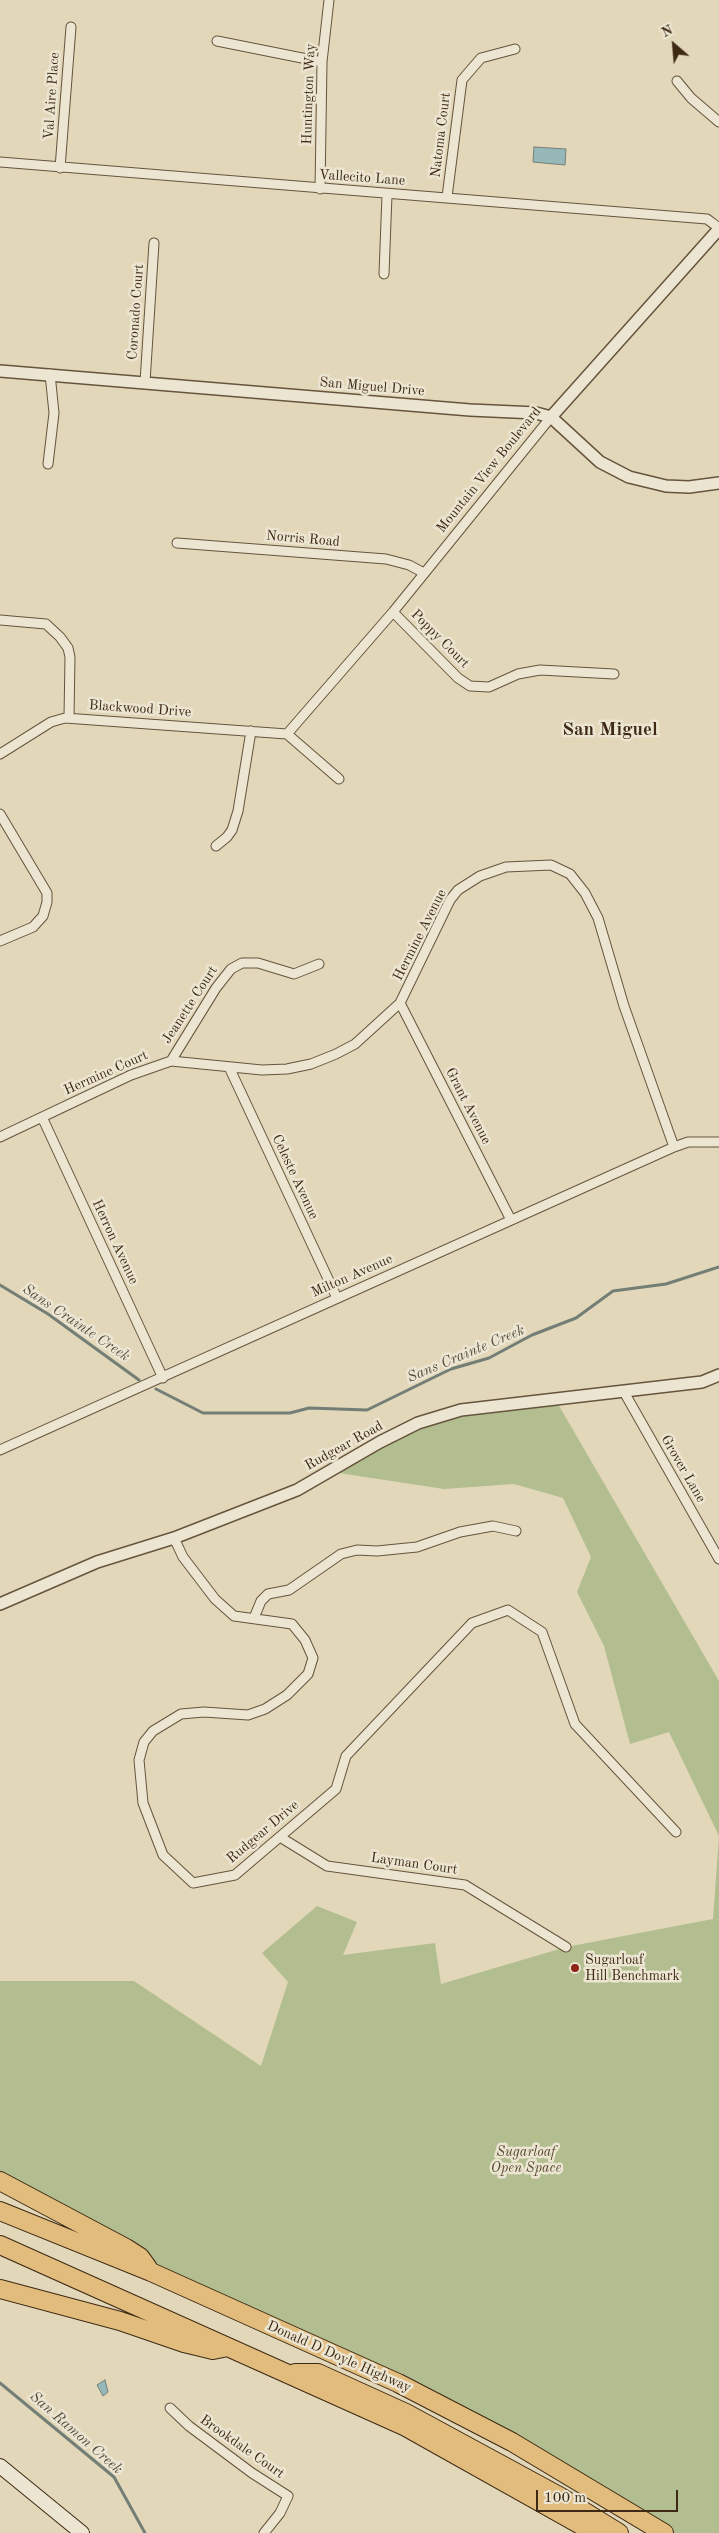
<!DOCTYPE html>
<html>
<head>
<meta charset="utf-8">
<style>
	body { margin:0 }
	#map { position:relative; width:719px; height:2533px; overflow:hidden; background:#e2d7b9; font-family:"Old Standard TT",serif }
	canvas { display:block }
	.north { position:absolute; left:649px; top:20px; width:50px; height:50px; -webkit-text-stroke:4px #ece5d2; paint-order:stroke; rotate:333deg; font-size:14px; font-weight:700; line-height:20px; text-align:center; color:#3d2914 }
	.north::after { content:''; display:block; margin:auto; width:18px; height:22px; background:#3d2914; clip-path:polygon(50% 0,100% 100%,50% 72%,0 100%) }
	.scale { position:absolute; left:536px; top:2490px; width:142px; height:22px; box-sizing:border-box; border:2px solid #3d2914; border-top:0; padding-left:6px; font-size:15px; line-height:18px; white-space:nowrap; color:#3d2914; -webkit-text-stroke:4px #ece5d2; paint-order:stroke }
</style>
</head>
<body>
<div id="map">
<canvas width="719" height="2533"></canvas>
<div class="north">N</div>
<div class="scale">100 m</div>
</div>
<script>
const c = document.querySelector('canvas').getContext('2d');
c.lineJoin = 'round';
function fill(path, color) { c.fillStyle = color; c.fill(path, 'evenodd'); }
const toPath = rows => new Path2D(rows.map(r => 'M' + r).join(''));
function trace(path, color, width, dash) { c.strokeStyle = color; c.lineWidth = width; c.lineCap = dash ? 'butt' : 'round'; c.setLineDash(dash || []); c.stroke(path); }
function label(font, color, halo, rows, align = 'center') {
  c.font = font + ' "Old Standard TT",serif'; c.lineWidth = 5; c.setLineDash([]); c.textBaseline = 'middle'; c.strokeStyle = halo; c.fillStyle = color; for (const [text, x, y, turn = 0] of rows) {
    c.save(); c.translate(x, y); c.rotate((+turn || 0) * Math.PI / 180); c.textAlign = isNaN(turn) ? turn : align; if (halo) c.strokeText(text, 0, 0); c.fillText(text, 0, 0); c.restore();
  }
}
fill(toPath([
	[555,1399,719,1681,719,2533,664,2533,567,2474,151,2272,0,2181,0,1981,134,1981,261,2066,288,1982,262,1953,317,1906,357,1922,343,1955,435,1943,441,1984,566,1947,713,1919,719,1836,669,1732,630,1744,604,1646,577,1592,591,1557,563,1498,514,1484,444,1489,332,1472,380,1442,461,1410]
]), '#b2be90');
const water = toPath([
	[534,147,566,149,565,165,533,162,534,147],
	[105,2380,108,2392,103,2396,97,2385,105,2380]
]);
fill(water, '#97b8b8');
trace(water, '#737f76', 1);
trace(toPath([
	[0,1285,48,1314,139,1380],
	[156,1389,203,1413,290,1413,309,1408,367,1410,451,1369,489,1358,532,1335,576,1318,613,1291,666,1284,719,1267],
	[0,2383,114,2477,145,2533]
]), '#737f76', 3);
const minor = toPath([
	[217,41,322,62],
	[677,81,691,98,719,122],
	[0,162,707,219,719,228],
	[60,168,71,27],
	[320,189,322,62,329,0],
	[447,197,462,80,481,58,515,49],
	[384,274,387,195],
	[145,382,154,243],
	[48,464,54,413,50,374],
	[177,543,386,559,409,565,424,573],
	[393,612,458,678,470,686,489,687,518,674,540,670,614,674],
	[0,620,46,624,60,637,68,648,70,657,69,717],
	[287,734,393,612,551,417],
	[287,734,339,779],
	[0,754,51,722,65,718,287,734],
	[0,814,47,893,47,902,43,916,33,927,0,941],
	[216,846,227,837,232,830,238,811,251,731],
	[400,1003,511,1220],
	[171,1061,216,988,231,969,242,963,258,963,294,974,319,964],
	[229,1067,337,1298],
	[42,1117,163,1378],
	[0,1137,131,1075,171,1061,262,1070,287,1069,311,1064,336,1054,355,1044,400,1003,450,900,458,890,480,876,506,867,551,865,570,874,585,893,598,918,624,1006,674,1147],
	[624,1392,719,1559],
	[0,1450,674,1147,688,1142,719,1142],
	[174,1538,183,1557,215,1599,234,1616,292,1624,305,1640,313,1658,308,1674,287,1695,265,1709,248,1715,204,1712,181,1714,153,1731,144,1742,139,1760,143,1803,163,1855,193,1883,235,1875,336,1789,346,1756,472,1623,508,1610,542,1632,575,1724,676,1832],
	[254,1618,261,1601,268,1594,289,1590,341,1554,357,1550,377,1551,417,1547,460,1532,493,1526,516,1531],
	[280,1837,327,1866,465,1885,566,1947],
	[170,2408,189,2426,252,2473,288,2496,280,2513,264,2533]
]);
const tertiary = toPath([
	[0,371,470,410,536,413,551,417,600,462,629,477,666,486,689,487,719,483],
	[551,417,719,229],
	[0,1604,97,1562,174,1538,297,1490,380,1442,418,1423,461,1410,702,1382,719,1375]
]);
const secondary = toPath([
	[0,2466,82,2533]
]);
const motorway = toPath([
	[0,2181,126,2248,140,2257,148,2268],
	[0,2211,151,2272,398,2383,512,2442,664,2533],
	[0,2245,404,2426,595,2533],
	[0,2289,120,2321,184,2343,213,2350,223,2348],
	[295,2373,318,2373,406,2413,559,2496,619,2533]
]);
trace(minor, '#66543d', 11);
trace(tertiary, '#66543d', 14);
trace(secondary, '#3d2914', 16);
trace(motorway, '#3d2914', 20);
trace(minor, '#ece5d2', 9);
trace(tertiary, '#ece5d2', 11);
trace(secondary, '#ece5d2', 14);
trace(motorway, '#e1bc7c', 18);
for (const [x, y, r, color] of [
	[575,1968,5,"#8f2418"]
]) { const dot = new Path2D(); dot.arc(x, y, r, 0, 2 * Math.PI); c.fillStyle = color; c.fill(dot); trace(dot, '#ece5d2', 2); }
label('14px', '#3d2914', '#ece5d2', [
	["Huntington Way",309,94,-88],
	["Val Aire Place",52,96,-86],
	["Natoma Court",441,135,-83],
	["Vallecito Lane",362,178,4],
	["Coronado Court",136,312,-86],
	["San Miguel Drive",372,387,5],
	["Mountain View Boulevard",489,470,-51],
	["Norris Road",303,539,5],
	["Poppy Court",440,639,45],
	["Blackwood Drive",140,709,4],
	["Hermine Avenue",420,935,-63],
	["Jeanette Court",190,1005,-57],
	["Hermine Court",106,1073,-24],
	["Grant Avenue",468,1106,63],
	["Celeste Avenue",295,1177,65],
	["Herron Avenue",115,1242,65],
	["Milton Avenue",352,1276,-24],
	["Rudgear Road",344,1446,-29],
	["Grover Lane",683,1469,60],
	["Rudgear Drive",263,1832,-40],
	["Layman Court",414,1864,8],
	["Donald D Doyle Highway",339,2357,24],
	["Brookdale Court",242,2447,35]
]);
label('14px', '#3d2914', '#ece5d2', [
	["Sugarloaf",585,1960],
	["Hill Benchmark",585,1976]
], 'left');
label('italic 14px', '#54472d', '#ece5d2', [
	["Sugarloaf",526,2152],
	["Open Space",526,2168]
]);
label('italic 15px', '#544d3d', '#ece5d2', [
	["Sans Crainte Creek",76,1323,34],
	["Sans Crainte Creek",466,1354,-23],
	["San Ramon Creek",76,2433,41]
]);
label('bold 19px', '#3d2914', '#ece5d2', [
	["San Miguel",610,730]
]);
</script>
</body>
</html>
